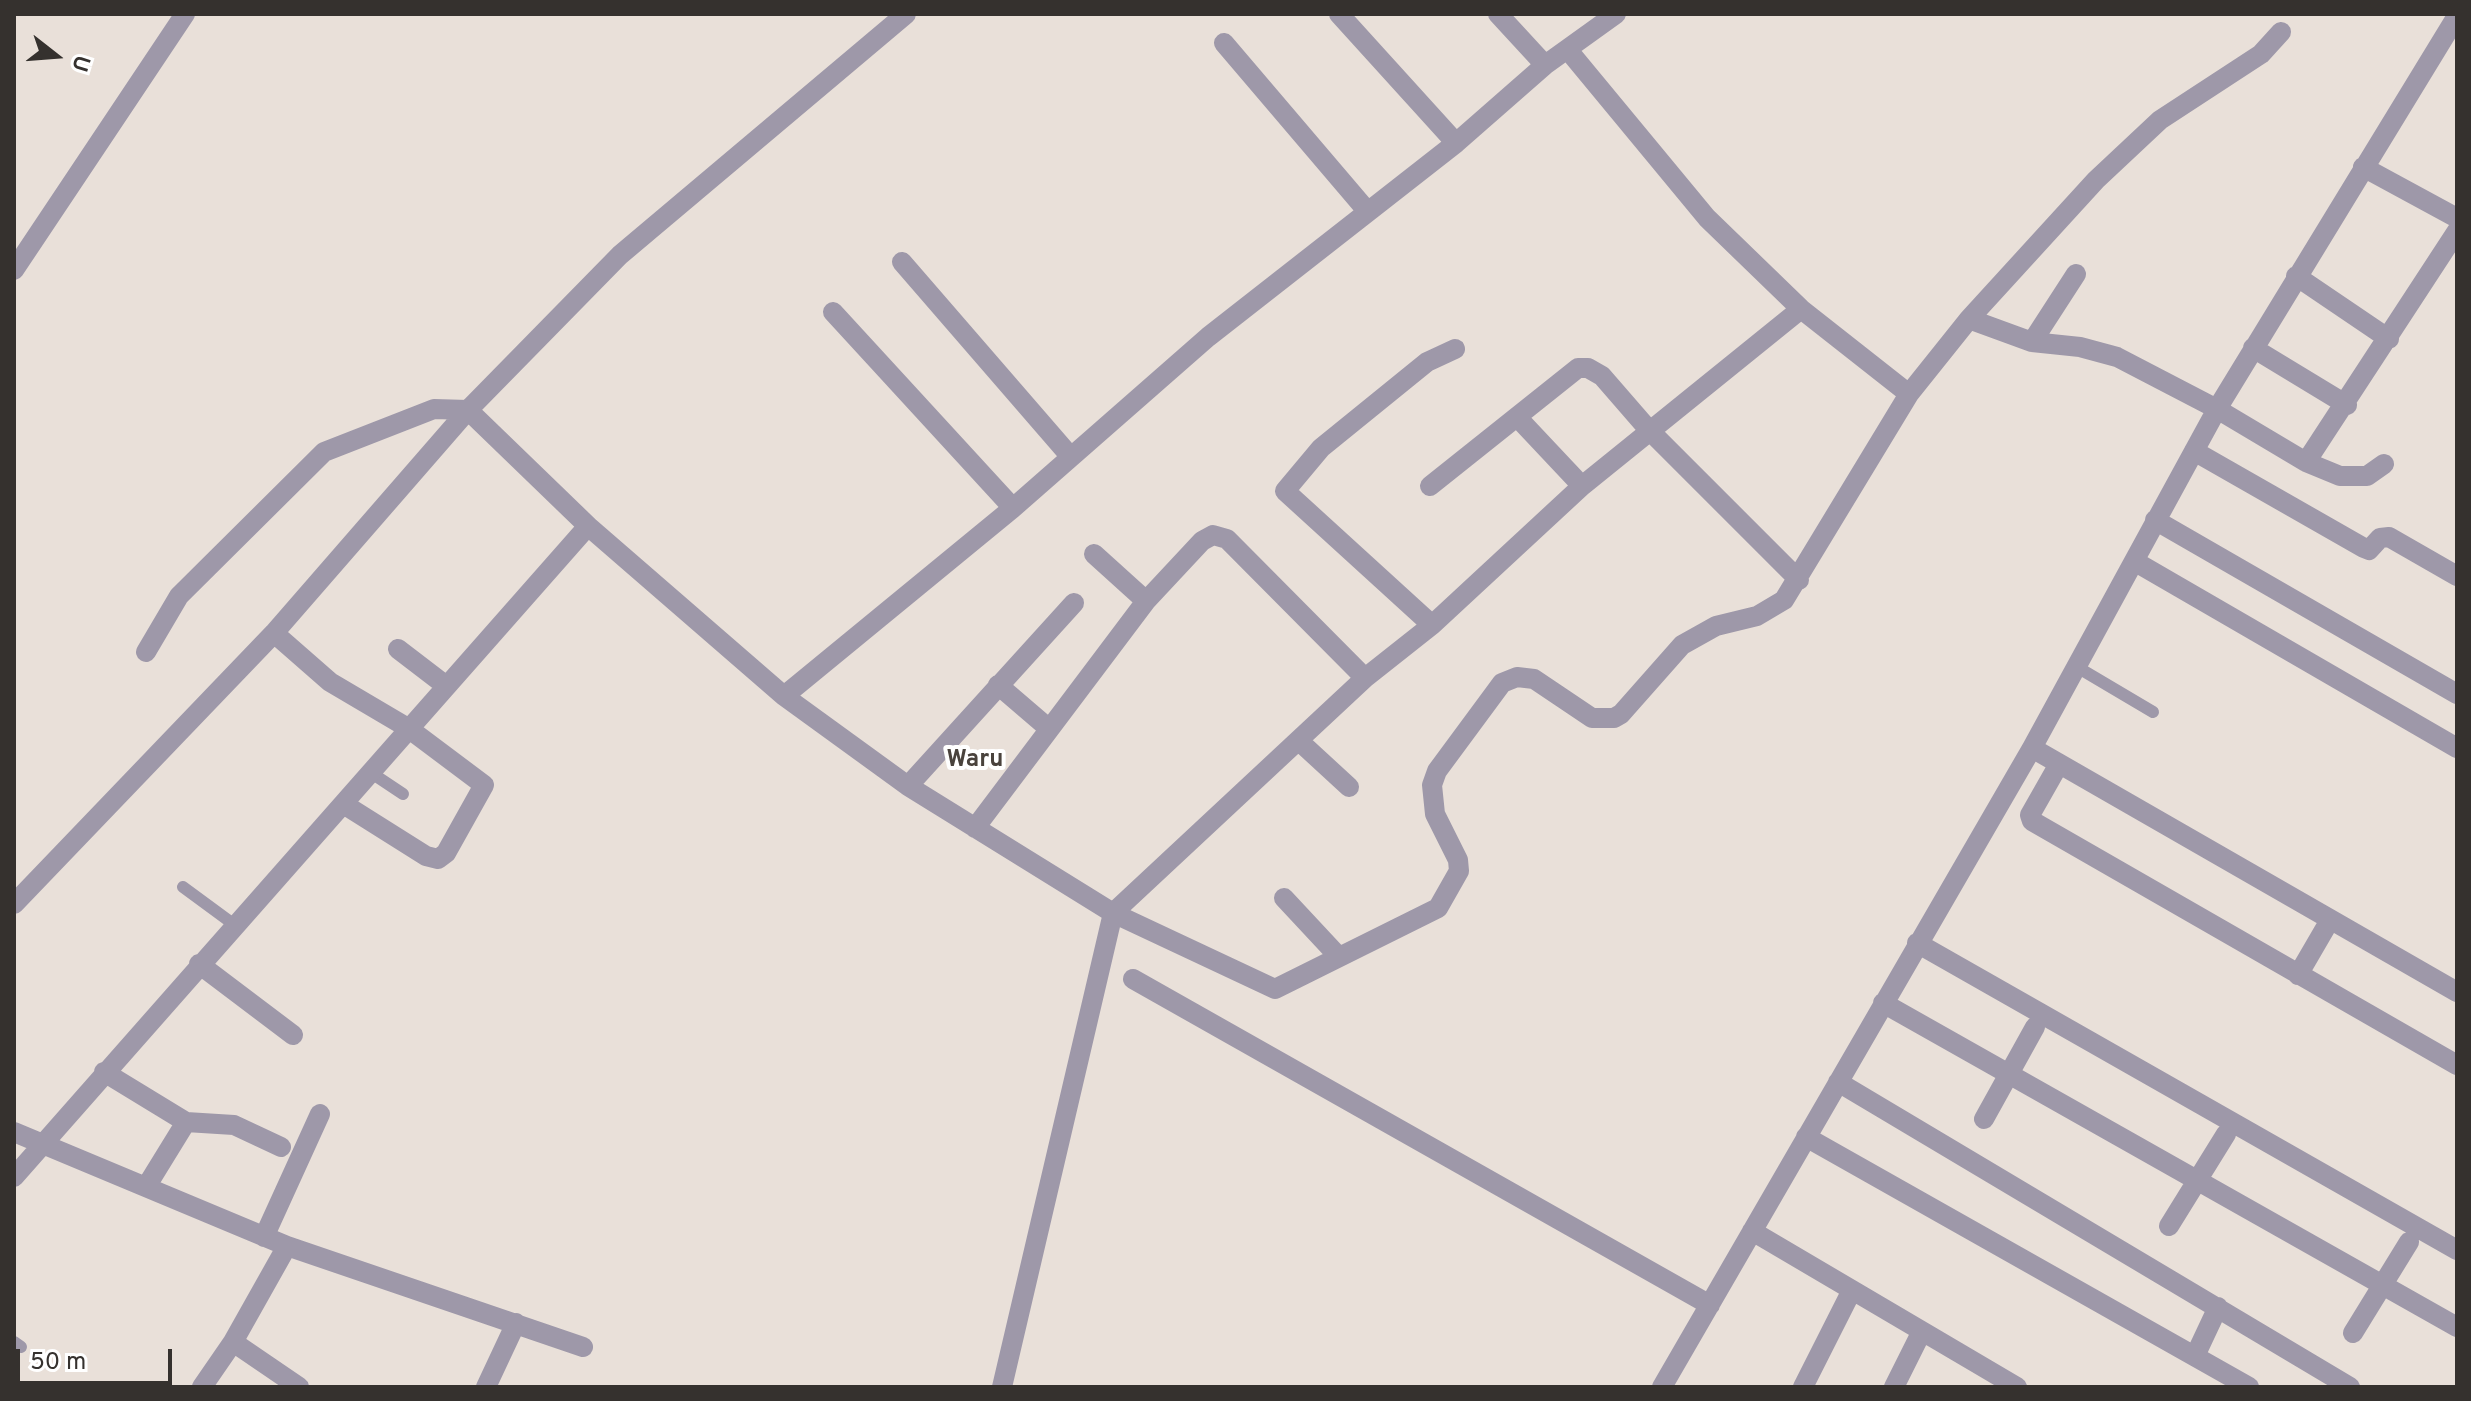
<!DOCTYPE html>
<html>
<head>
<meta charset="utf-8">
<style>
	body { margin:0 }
	#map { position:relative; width:2471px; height:1401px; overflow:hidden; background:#e9e0d9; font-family:Overpass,sans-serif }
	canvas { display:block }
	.frame { position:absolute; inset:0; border:16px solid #35312e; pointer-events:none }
	.north { position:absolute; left:16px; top:16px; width:80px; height:80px; -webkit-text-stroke:6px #fff; paint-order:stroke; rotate:107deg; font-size:22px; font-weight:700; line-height:32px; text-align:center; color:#35312e }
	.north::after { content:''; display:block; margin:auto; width:28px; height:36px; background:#35312e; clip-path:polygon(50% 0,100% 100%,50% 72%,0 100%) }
	.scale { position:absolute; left:16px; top:1349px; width:156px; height:36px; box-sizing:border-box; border:4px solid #35312e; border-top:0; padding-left:10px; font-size:24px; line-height:28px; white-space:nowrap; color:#35312e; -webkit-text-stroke:6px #fff; paint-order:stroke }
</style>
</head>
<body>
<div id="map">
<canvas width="2471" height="1401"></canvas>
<div class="frame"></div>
<div class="north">U</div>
<div class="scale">50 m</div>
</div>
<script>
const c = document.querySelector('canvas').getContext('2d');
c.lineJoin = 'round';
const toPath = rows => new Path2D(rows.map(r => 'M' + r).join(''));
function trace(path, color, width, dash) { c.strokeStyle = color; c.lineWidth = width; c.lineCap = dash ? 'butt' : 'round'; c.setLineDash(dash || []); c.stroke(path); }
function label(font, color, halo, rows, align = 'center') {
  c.font = font + ' Overpass,sans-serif'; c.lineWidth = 8; c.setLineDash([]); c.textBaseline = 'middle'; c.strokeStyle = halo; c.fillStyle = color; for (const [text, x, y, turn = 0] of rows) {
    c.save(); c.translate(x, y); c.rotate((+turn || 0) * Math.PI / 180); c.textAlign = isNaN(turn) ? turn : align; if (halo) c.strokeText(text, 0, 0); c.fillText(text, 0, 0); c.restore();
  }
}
trace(toPath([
	[2077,667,2153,712],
	[370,772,403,794],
	[183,887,236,926],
	[14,1342,21,1347]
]), '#9e98a9', 12);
trace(toPath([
	[1339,14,1456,143],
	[1498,14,1545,65],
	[1224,43,1368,212],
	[1568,50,1707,218,1801,309,1909,394],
	[2363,167,2457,218],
	[902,262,1070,456],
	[14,270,185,14],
	[2296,276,2389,339],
	[1969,319,2096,180,2160,120,2261,54,2281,32],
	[2032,342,2076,274],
	[2253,348,2347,405],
	[1518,418,1582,486],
	[2194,451,2364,548,2369,550,2380,538,2389,537,2457,576],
	[2306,462,2457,231],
	[1430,486,1578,368,1588,368,1602,376,1648,429,1799,580],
	[1013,508,1208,337,1456,143,1545,65,1616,14],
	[2155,520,2457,694],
	[588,526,784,696,908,786,1113,913,1275,989,1438,908,1459,871,1458,860,1435,814,1432,785,1437,771,1502,683,1517,677,1534,679,1592,718,1614,718,1621,714,1682,645,1716,626,1757,616,1784,600,1909,394,1969,319,2032,342,2080,347,2117,357,2217,409,2306,462,2340,476,2367,476,2384,464],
	[1094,554,1146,601],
	[2134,561,2457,748],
	[1432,625,1285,491,1321,448,1427,362,1455,349],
	[274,633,330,682,408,728,484,785,446,853,438,859,426,856,345,805],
	[398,649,445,685],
	[146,652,179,596,324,452,434,409,468,410],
	[998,685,1047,727],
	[784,696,1013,508,833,312],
	[1299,741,1349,787],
	[2032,748,2457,992],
	[2059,764,2030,815,2032,821,2457,1065],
	[908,786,1074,603],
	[975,828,1146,601,1202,541,1213,535,1227,539,1365,678],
	[1284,898,1339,957],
	[14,904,274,633,468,410],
	[1917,943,2457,1250],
	[199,964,293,1035],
	[2298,975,2330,920],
	[1133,979,1710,1305],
	[1883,1003,2457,1327],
	[104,1072,186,1122,234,1125,281,1147],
	[1838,1082,2350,1387],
	[1984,1119,2035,1027],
	[14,1132,287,1246,583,1347],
	[1806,1137,2249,1387],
	[14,1177,588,526,468,410,620,255,906,14],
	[146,1187,186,1122],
	[2169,1226,2226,1134],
	[1752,1231,2017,1387],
	[264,1237,320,1114],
	[2353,1333,2409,1242],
	[233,1342,299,1387],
	[2195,1356,2218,1307],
	[202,1387,233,1342,287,1246],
	[486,1387,516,1323],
	[1002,1387,1113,913,1365,678,1432,625,1582,486,1801,309],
	[1662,1387,2032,748,2217,409,2457,16],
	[1803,1387,1851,1292],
	[1894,1387,1921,1333]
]), '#9e98a9', 20);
label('bold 24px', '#49423c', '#fff', [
	["Waru",975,761]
]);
</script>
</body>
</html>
